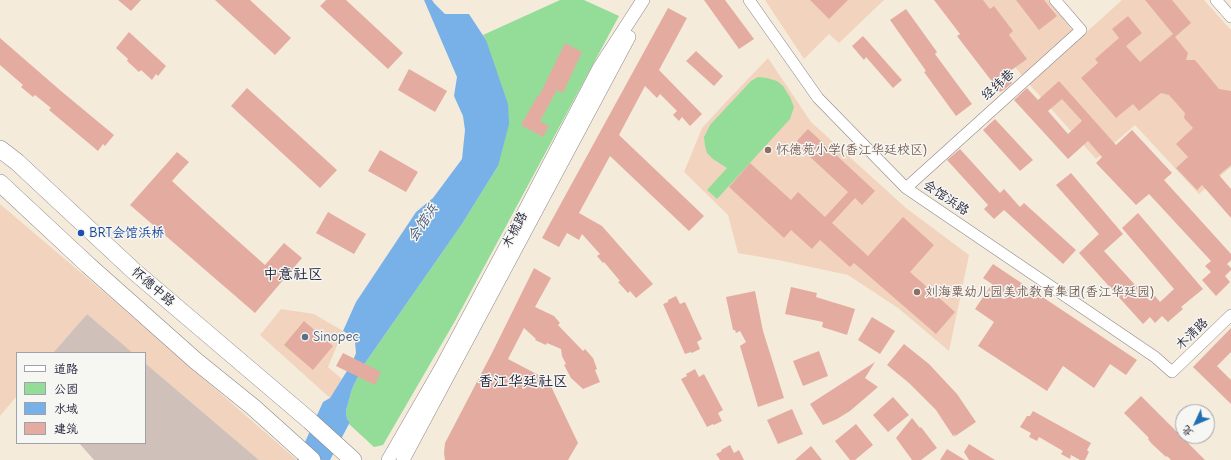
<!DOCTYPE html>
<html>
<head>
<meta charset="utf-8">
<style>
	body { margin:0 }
	#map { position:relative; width:1231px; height:460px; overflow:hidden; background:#f5ebdb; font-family:Delius,"LXGW WenKai TC",sans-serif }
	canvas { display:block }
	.legend { position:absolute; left:16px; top:352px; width:130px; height:92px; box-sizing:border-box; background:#f6f6f2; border:1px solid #a1a1a9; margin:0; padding:5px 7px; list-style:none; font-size:12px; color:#22223b }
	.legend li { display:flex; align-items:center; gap:8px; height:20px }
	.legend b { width:20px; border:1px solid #a1a1a9 }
	.north { position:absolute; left:1175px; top:404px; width:40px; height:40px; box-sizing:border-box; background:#f6f6f2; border:1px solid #a1a1a9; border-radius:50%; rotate:226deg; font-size:11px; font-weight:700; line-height:16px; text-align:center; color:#22223b }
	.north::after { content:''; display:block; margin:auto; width:14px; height:18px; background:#1f6fb2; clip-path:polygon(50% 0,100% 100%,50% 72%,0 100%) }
</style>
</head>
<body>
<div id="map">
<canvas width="1231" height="460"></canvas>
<ul class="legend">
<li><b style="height:5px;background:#fff"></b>道路</li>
<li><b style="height:11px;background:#93dd98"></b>公园</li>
<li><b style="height:11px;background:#78b0e8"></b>水域</li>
<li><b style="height:11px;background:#e4aca0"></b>建筑</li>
</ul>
<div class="north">北</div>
</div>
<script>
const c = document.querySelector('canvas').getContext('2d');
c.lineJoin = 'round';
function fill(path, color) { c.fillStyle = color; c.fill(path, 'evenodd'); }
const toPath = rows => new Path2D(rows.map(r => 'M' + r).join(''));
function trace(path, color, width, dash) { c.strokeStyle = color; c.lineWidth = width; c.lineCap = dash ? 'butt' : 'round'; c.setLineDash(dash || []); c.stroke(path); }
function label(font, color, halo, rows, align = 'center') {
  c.font = font + ' Delius,"LXGW WenKai TC",sans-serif'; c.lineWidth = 3; c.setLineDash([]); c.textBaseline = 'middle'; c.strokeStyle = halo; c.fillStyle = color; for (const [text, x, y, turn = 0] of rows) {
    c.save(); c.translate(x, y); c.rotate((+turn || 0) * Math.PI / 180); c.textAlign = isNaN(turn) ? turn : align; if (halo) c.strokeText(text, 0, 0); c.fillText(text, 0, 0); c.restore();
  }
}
fill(toPath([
	[765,0,884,0,839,43,829,34,804,59],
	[964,0,1048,0,1072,30,1072,33,1022,76],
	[1122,0,1204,0,1231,30,1231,167,1199,194,1135,125,1096,159,1029,84],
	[768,58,811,122,906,208,969,255,949,351,898,308,848,275,778,260,738,253,728,215,684,172,702,128,725,103],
	[0,204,105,293,297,460,259,460,145,363,145,353,133,353,87,314,53,353,17,353,17,396,0,416],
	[281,309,314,314,343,331,328,367,342,379,330,398,260,335]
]), '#f2d4be');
fill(toPath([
	[87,314,133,353,53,353],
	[145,363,259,460,94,460,79,443,145,443]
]), '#cfc0ba');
fill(toPath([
	[560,0,584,0,619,16,455,321,383,445,374,447,349,424,350,422,347,419,346,411,352,389,363,366,462,224,498,166,486,40,483,35],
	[758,77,767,78,777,81,783,86,790,97,794,107,790,119,717,199,707,190,727,168,713,159,707,153,705,146,704,137,710,125,751,81]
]), '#93dd98');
fill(toPath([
	[424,0,432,0,434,3,445,14,469,14,486,40,508,104,509,124,498,166,462,224,363,366,352,389,346,411,347,419,350,422,330,460,297,460,323,402,330,398,352,363,356,353,355,342,350,335,343,331,356,302,416,212,433,198,462,159,465,130,463,116,454,96,457,77]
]), '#78b0e8');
fill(toPath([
	[118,0,141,0,131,11],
	[215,0,250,0,291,38,275,55],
	[326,0,346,0,403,53,388,69,320,6],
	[704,0,725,0,754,39,739,49],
	[810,0,848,0,829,19],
	[934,0,983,0,990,9,994,6,1013,31,1009,35,1027,59,1006,74,1012,83,1005,89,1000,92,957,36,960,34],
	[1016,0,1044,0,1057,16,1039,30],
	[1145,0,1172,0,1191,23,1175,37,1188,53,1186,60,1195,60,1219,89,1231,91,1231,165,1219,175,1231,189,1231,218,1202,185,1197,190,1176,168,1188,157,1176,144,1193,128,1184,118,1185,113,1169,95,1161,93,1139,111,1133,104,1116,118,1081,78,1098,63,1095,59,1119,38,1112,29,1128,16,1142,33,1126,46,1140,62,1173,34],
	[668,8,687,18,659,70,702,114,690,126,682,117,679,121,673,115,677,111,660,94,657,98,645,86,619,135,704,216,689,231,610,156,579,213,602,226,653,284,636,298,630,291,628,293,618,282,620,281,604,262,603,263,597,256,600,254,582,234,579,240,567,233,559,247,542,238],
	[906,9,937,52,935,54,972,104,956,116,924,72,926,71,890,20],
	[129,32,166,66,158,76,156,74,152,80,141,70,139,72,127,61,128,59,116,48],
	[863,36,902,80,893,88,866,57,864,60,852,46],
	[0,38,61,91,114,135,105,146,103,144,98,151,49,110,51,108,35,95,33,97,21,87,23,85,0,65],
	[565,43,582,52,563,93,557,90,540,121,549,126,543,137,521,125,538,95,539,96],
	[696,51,723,76,714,86,686,61],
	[409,69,447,91,435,112,398,90],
	[1059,81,1116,145,1132,130,1172,173,1164,180,1231,254,1231,260,1227,264,1231,268,1231,270,1225,276,1230,282,1216,296,1202,280,1211,272,1205,266,1211,261,1149,194,1136,205,1096,163,1102,157,1088,141,1068,159,1014,100,1027,88,1038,100],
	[1062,99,1082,121,1068,134,1048,111],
	[247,88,337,170,320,188,231,106],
	[995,119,1033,160,1020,171,983,130],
	[808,129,875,191,862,205,855,198,832,223,868,256,903,217,934,245,910,272,955,312,936,334,854,263,850,267,820,240,812,249,791,230,784,238,729,187,750,163,791,200,798,192,825,217,848,192,795,143],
	[960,149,1000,193,1004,189,1020,207,1024,203,1076,250,1063,264,1004,210,994,219,984,209,988,205,947,160],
	[380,150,418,172,406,192,368,171],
	[177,152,189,162,172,181,210,216,265,265,284,243,302,258,255,313,130,205],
	[1071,173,1123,234,1104,251,1149,300,1155,296,1160,302,1174,289,1122,228,1138,213,1203,289,1181,307,1183,309,1168,322,1162,316,1155,323,1150,317,1143,324,1079,253,1099,234,1056,185],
	[328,212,366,234,354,254,316,233],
	[993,264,1137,360,1126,375,1110,364,1094,388,1063,366,1047,391,978,346,994,322,975,309,992,284,983,278],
	[534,268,551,278,535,307,554,316,560,323,558,325,583,351,585,349,593,358,597,369,595,370,600,382,583,389,571,378,564,365,566,364,562,356,561,349,547,343,546,345,535,340,536,339,524,328,508,359,548,380,578,443,568,460,445,460,444,453,445,443,493,351],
	[791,287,817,293,816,297,855,309,847,335,822,327,823,322,785,314],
	[755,291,763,331,784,398,758,407,740,346,746,342,740,331,736,333,735,330,733,330,726,297],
	[676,296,680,304,685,302,702,339,697,342,700,349,692,353,691,352,685,354,663,304,668,302,668,300],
	[872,317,895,331,880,354,858,340],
	[304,321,333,346,313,370,284,345],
	[1231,328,1231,352,1217,366,1231,380,1231,404,1193,367],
	[904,344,929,364,957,394,976,422,954,437,956,434,953,436,936,410,909,383,887,365],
	[819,351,828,376,803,386,793,361],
	[343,353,381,372,375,385,336,366],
	[875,362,865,378,878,387,850,411,837,419,823,425,810,404],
	[695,369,699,377,704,374,723,410,718,413,722,421,714,425,713,424,707,427,681,379,687,376,686,374],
	[1141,396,1205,460,1171,460,1167,456,1166,457,1151,443,1148,439,1149,438,1124,413],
	[893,397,909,415,888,432,873,415],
	[792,409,803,434,778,444,767,420],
	[1033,411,1091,443,1087,450,1089,452,1085,460,1080,460,1071,455,1070,459,1061,454,1063,451,1039,437,1037,441,1029,437,1031,433,1020,427,1027,416,1030,416],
	[912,418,920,428,921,427,937,448,921,460,912,460,896,438],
	[856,424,873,445,855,460,850,460,835,441],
	[969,444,995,460,969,460,964,452],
	[730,445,734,453,739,450,744,460,720,460,716,454,722,451,721,450],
	[811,446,822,460,795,460],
	[947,449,965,460,940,460]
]), '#e4aca0');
const minor = toPath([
	[749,0,818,98,906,188,1155,357,1172,372,1231,315],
	[1216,0,1231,17],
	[906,188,1081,30,1055,0]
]);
const tertiary = toPath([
	[388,460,441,368,512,235,599,68,643,0],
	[403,460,629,37]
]);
const primary = toPath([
	[0,149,17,162,135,272,310,421,353,460],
	[0,183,88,265,196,361,253,407,312,460]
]);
trace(minor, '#8c868b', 12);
trace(tertiary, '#8c868b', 14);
trace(primary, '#8c868b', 18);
trace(minor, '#fff', 11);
trace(tertiary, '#fff', 13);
trace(primary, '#fff', 17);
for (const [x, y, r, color] of [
	[768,150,4,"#8d6e63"],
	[81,233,4,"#1a4fb4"],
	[917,292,4,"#8d6e63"],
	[305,337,4,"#5c6f8a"]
]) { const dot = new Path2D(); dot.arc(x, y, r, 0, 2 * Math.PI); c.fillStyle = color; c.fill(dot); trace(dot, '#f6f6f2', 1.5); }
label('13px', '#22223b', '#f6f6f2', [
	["经纬巷",998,85,-42],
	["会馆浜路",946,198,34],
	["木梳路",515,230,-62],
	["怀德中路",153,287,41],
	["木清路",1192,334,-44]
]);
label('13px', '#785e54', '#f6f6f2', [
	["怀德苑小学(香江华廷校区)",776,150],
	["刘海粟幼儿园美术教育集团(香江华廷园)",925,292]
], 'left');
label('13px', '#164399', '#f6f6f2', [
	["BRT会馆浜桥",89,233]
], 'left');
label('13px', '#4e5e75', '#f6f6f2', [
	["Sinopec",313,337]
], 'left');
label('italic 14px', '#405478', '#f6f6f2', [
	["会馆浜",423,223,-56]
]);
label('15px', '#22223b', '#f6f6f2', [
	["中意社区",293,275],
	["香江华廷社区",523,382]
]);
</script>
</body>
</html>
